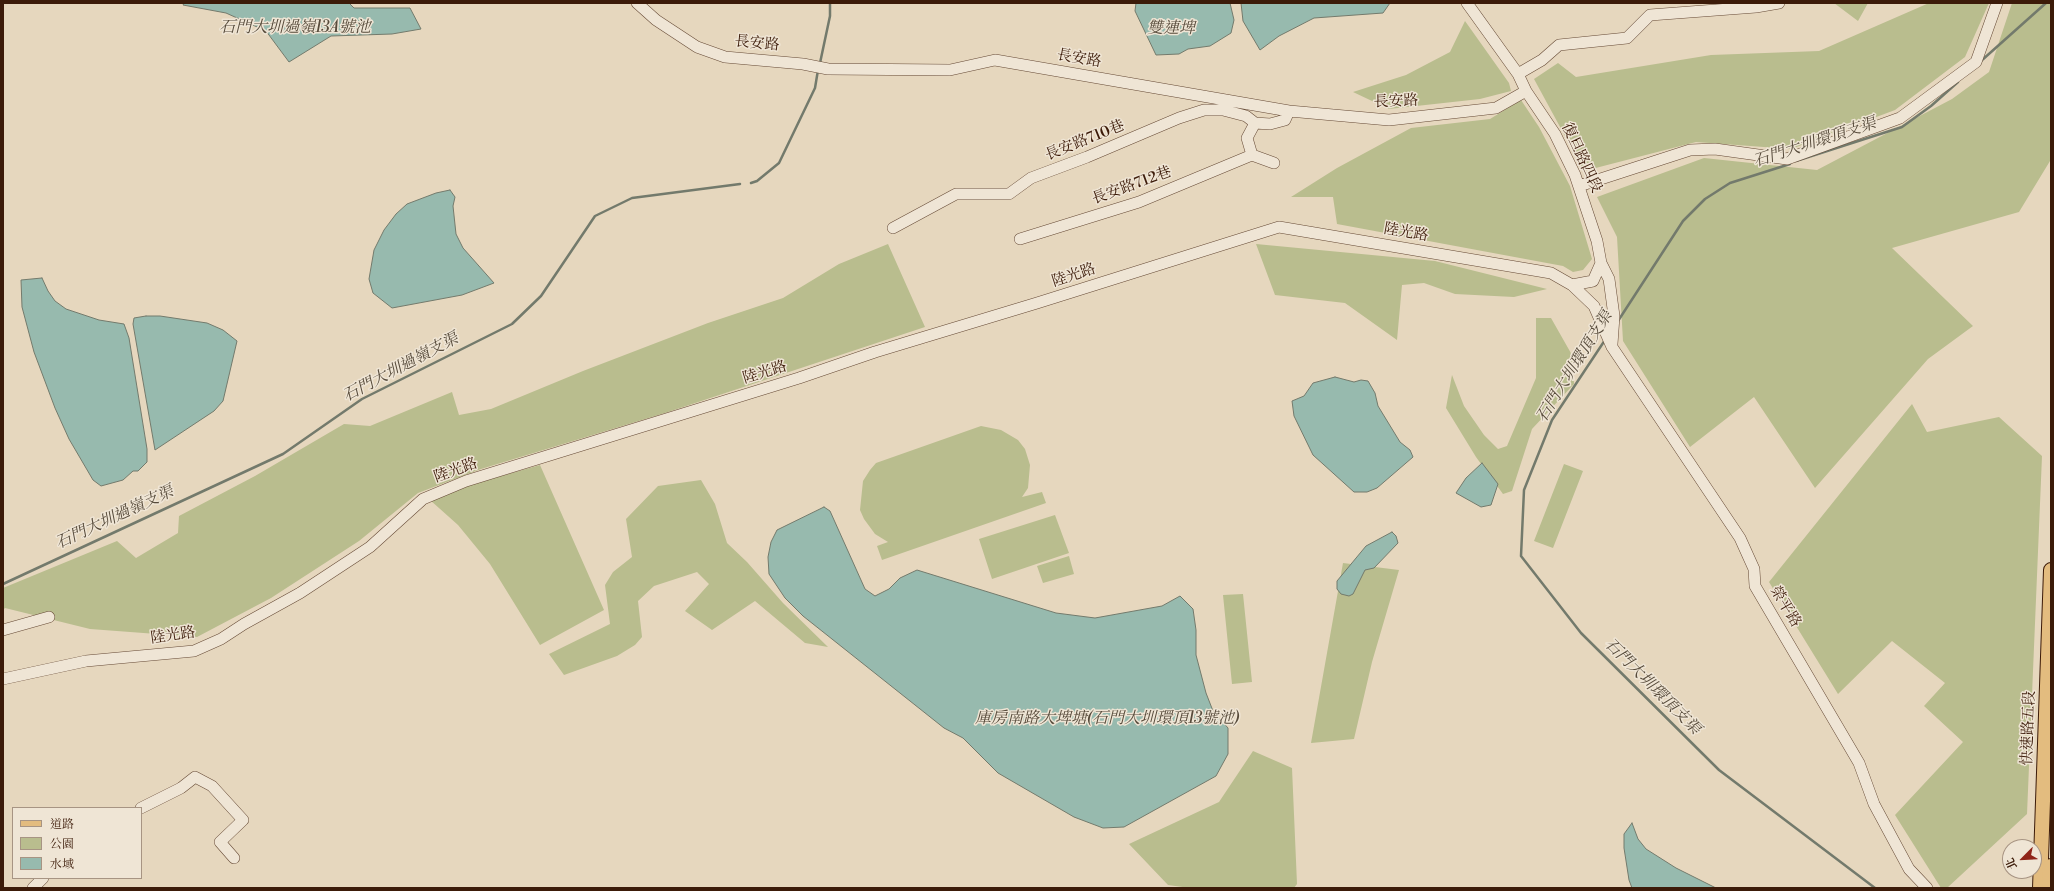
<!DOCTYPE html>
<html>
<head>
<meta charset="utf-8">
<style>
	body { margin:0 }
	#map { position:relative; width:2054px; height:891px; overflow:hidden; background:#e6d7be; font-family:"Libre Bodoni","Noto Serif TC",serif }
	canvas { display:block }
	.frame { position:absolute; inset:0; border:4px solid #3c1b09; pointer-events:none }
	.legend { position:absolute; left:12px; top:807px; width:130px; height:72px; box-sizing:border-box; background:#efe5d5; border:1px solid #a79483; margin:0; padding:5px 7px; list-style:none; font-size:12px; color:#3c1b09 }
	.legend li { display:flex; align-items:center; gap:8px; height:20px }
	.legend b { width:20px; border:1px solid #a79483 }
	.north { position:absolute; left:2002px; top:839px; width:40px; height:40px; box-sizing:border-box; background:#efe5d5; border:1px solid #a79483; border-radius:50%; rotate:246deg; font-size:11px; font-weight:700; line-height:16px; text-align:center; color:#3c1b09 }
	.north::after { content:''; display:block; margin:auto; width:14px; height:18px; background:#8f2418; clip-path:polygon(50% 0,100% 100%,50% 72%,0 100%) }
</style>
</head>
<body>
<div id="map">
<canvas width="2054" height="891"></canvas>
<div class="frame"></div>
<ul class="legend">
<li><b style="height:5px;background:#e3bc7f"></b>道路</li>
<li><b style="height:11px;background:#b9bd8e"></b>公園</li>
<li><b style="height:11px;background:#97baae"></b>水域</li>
</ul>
<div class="north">北</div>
</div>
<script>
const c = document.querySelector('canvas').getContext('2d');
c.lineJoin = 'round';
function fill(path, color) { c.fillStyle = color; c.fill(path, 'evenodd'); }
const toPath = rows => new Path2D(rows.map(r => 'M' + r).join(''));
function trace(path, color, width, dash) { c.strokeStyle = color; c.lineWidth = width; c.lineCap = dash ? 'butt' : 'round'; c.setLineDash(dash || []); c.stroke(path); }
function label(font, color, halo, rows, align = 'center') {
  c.font = font + ' "Libre Bodoni","Noto Serif TC",serif'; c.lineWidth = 3; c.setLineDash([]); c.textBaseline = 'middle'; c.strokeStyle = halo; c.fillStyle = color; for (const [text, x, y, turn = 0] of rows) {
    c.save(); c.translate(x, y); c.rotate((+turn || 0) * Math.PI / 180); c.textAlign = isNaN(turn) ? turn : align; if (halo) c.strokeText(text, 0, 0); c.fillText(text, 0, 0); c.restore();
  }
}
fill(toPath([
	[1834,3,1868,3,1858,21],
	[1929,3,1989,3,1965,57,1895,110,1791,149,1696,142,1584,171,1534,79,1558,63,1576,77,1711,55,1819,51],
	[2012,3,2051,3,2050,161,2019,212,1892,248,1973,326,1928,359,1815,488,1754,397,1690,447,1623,341,1617,237,1597,197,1704,158,1817,170,1952,99,1989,72],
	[1465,21,1509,83,1511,91,1480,99,1389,109,1353,92,1406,75,1450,52],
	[1521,100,1539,127,1570,186,1592,259,1583,270,1573,272,1563,266,1337,224,1333,197,1291,197,1337,168,1411,128,1490,119],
	[888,244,925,327,665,413,481,469,418,493,359,541,271,598,197,637,90,629,5,608,3,610,3,588,117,541,136,558,178,533,179,516,255,476,344,424,370,426,452,392,459,415,491,409,583,371,708,323,783,298,839,264],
	[1256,244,1435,261,1547,289,1514,297,1455,294,1424,283,1402,285,1397,340,1345,303,1275,295],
	[1536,318,1551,318,1572,355,1574,384,1532,429,1512,491,1503,494,1476,457,1446,408,1452,375,1464,406,1484,435,1498,449,1507,446,1536,378],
	[1912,404,1927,432,1999,417,2042,456,2027,814,1947,888,1941,888,1895,815,1963,742,1924,706,1945,683,1892,641,1838,694,1769,582],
	[981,426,1001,430,1018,440,1025,449,1030,465,1028,488,1022,497,1042,492,1046,503,882,560,877,546,888,542,875,534,864,519,860,510,863,481,870,470,876,463],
	[1564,464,1583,471,1553,548,1534,541],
	[540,465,604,610,540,645,490,564,458,525,430,500,466,486],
	[701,480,715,504,727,543,747,562,783,603,828,647,805,643,755,601,712,630,685,611,709,584,697,572,654,586,638,601,642,637,635,645,617,656,564,675,549,654,610,624,605,585,613,572,632,557,626,519,658,486],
	[1055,515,1069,553,992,579,979,539],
	[1069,556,1074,574,1043,583,1037,566],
	[1343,563,1399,570,1372,662,1354,739,1311,743],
	[1243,594,1252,682,1232,684,1223,595],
	[1253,751,1292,768,1297,884,1294,888,1190,888,1168,885,1129,844,1219,802]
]), '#b9bd8e');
const water = toPath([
	[184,3,349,3,354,8,410,8,421,29,392,34,331,36,289,62,266,31,226,13,183,5,184,3],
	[1136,3,1230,3,1234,20,1231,33,1210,46,1188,49,1179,54,1156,55,1135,11,1136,3],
	[1241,3,1390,3,1383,13,1314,18,1279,36,1260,50,1243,21,1241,3],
	[450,190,455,197,453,206,456,234,463,248,494,283,462,295,392,308,373,293,369,279,374,250,384,230,396,214,407,204,436,193,450,190],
	[42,278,48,291,55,301,66,309,99,320,124,324,129,338,147,449,147,462,138,471,133,471,123,480,101,486,93,480,69,439,55,408,34,352,22,307,21,280,42,278],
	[146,316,160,316,207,323,223,330,237,341,223,401,214,411,155,450,133,324,134,318,146,316],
	[1335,377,1354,382,1361,380,1368,381,1375,393,1378,406,1400,442,1410,450,1413,457,1377,488,1367,492,1354,492,1313,455,1294,416,1292,401,1304,396,1313,383,1335,377],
	[1482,463,1498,484,1491,505,1481,507,1456,493,1466,478,1482,463],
	[824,507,830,511,865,589,875,596,889,589,900,578,917,570,1056,613,1095,618,1162,606,1180,596,1193,609,1196,630,1196,655,1206,693,1213,711,1228,728,1228,754,1216,776,1124,827,1103,828,1074,817,998,773,963,738,944,728,803,616,785,598,769,574,768,557,771,542,777,530,824,507],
	[1392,532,1396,536,1398,543,1374,568,1365,570,1353,594,1349,596,1341,594,1337,589,1337,581,1366,546,1392,532],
	[1632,823,1638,839,1646,849,1676,868,1716,888,1632,888,1629,880,1624,848,1624,834,1632,823]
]);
fill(water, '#97baae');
trace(water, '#737a6c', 1);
trace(toPath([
	[1981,61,2046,3],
	[820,63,830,16,830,3],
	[1796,161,1902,127,1931,106,1958,82],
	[751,183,757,181,779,163,815,88,818,70],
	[1618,321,1683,221,1705,199,1730,183,1790,164],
	[1605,340,1552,420,1524,490,1521,556,1581,633,1719,770,1875,888],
	[3,584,283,454,362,399,512,324,541,296,595,216,632,198,740,184]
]), '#737a6c', 2.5);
const minor = toPath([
	[637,3,656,20,697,47,725,57,803,64,828,69,950,70,995,60,1289,111,1389,120,1496,108,1526,91],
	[1467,3,1518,74,1526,91,1555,134,1575,175,1597,241,1601,263,1609,279,1614,316,1612,344],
	[1518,74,1542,60,1559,45,1627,38,1650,15,1756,7,1779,3],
	[1255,123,1247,138,1252,155,1274,163],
	[1579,186,1690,150,1715,149,1787,159,1900,118,1976,62,1997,3],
	[893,228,956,194,1009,194,1031,178,1087,157,1179,118,1204,110,1223,110,1246,116,1255,123,1270,124,1285,120,1289,111],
	[1020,239,1139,202,1252,155],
	[1572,285,1593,281,1601,263],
	[3,630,49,617],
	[3,679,86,661,194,651,221,639,244,624,300,593,370,547,423,499,466,481,799,378,875,352,1037,303,1279,227,1551,273,1572,285,1594,306,1612,347,1740,538,1754,569,1755,586,1859,763,1874,804,1909,869,1927,888],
	[141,808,181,788,195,777,212,786,243,820,220,842,234,858],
	[33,888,43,878]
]);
const major = toPath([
	[2040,888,2051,570]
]);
const highway = toPath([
	[2050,888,2051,867]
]);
trace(minor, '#664a36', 12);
trace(major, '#3c1b09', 16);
trace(highway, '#3c1b09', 18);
trace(minor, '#efe5d5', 11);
trace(major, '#e3bc7f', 14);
trace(highway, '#e3bc7f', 16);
label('15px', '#3c1b09', '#efe5d5', [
	["長安路",757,44,5],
	["長安路",1079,59,10],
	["長安路",1396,102,-2],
	["長安路710巷",1085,141,-22],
	["復旦路四段",1581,158,65],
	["長安路712巷",1132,186,-20],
	["陸光路",1406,233,10],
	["陸光路",1074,276,-18],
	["陸光路",765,373,-17],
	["陸光路",456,471,-20],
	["榮平路",1785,607,59],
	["陸光路",173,636,-8],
	["快速路五段",2029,728,-88]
]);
label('italic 16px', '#574b3b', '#efe5d5', [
	["石門大圳過嶺13A號池",295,28],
	["雙連埤",1171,29],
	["石門大圳環頂支渠",1815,143,-18],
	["石門大圳環頂支渠",1575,367,-58],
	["石門大圳過嶺支渠",401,368,-28],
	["石門大圳過嶺支渠",115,518,-25],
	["石門大圳環頂支渠",1652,687,45],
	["庫房南路大埤塘(石門大圳環頂13號池)",1107,719]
]);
</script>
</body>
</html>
